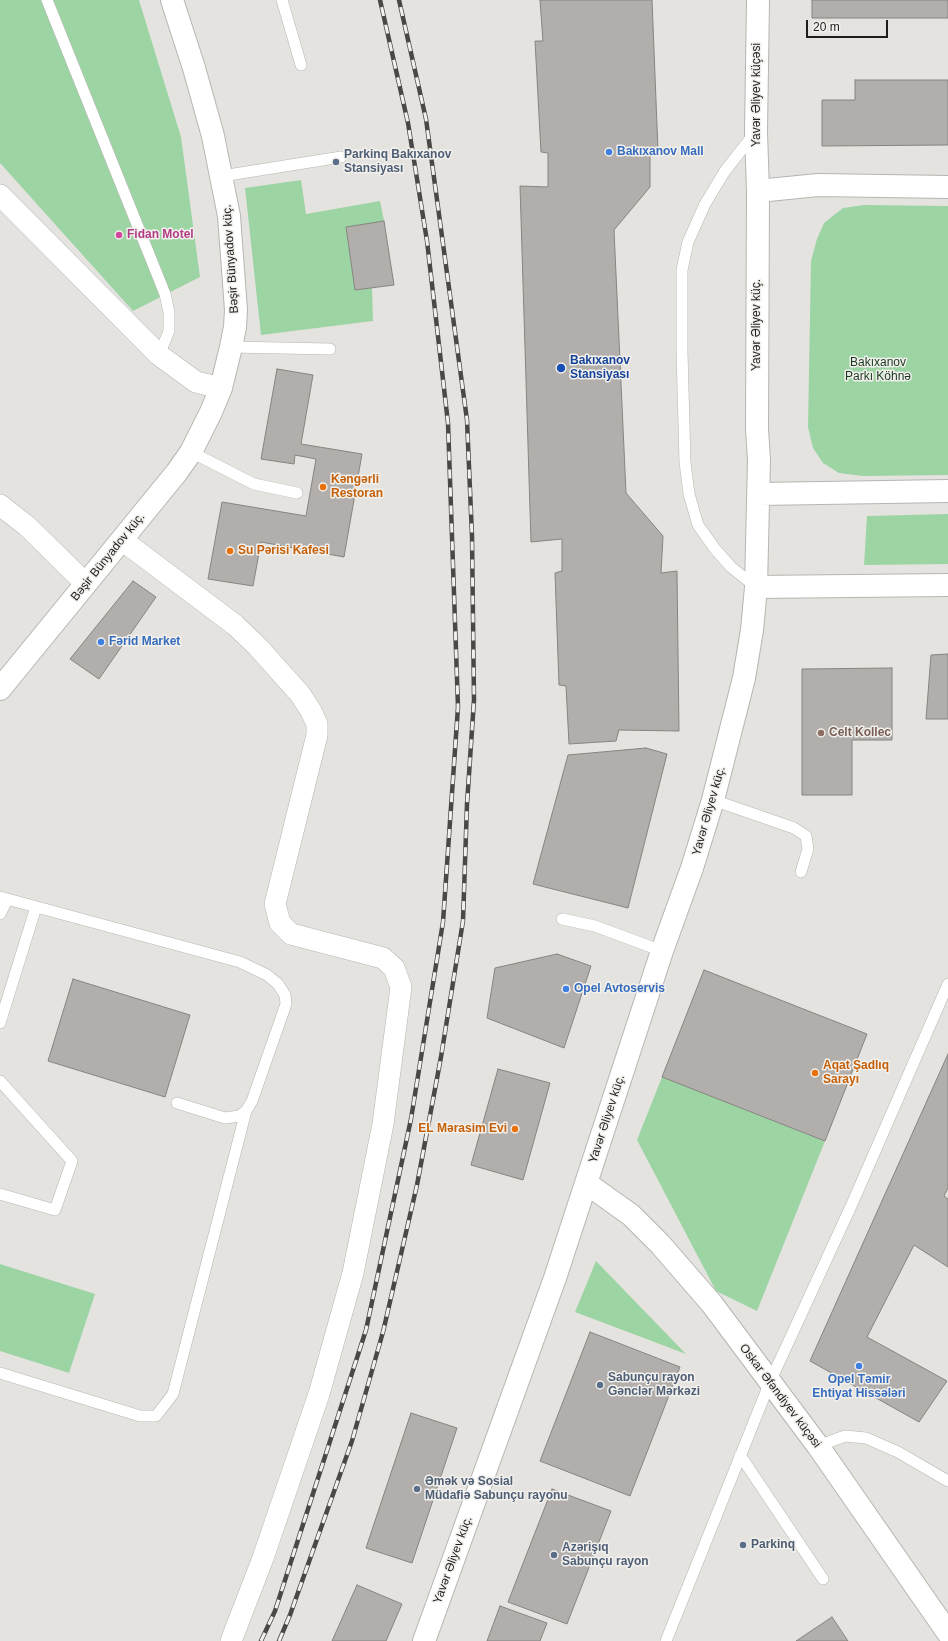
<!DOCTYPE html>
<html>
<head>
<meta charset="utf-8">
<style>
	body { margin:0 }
	#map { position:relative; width:948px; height:1641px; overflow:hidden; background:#e5e3df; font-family:Arial,sans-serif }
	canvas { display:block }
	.scale { position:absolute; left:806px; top:20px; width:82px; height:18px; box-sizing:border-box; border:2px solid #1e1d1c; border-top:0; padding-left:5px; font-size:12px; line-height:14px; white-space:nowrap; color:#1e1d1c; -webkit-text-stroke:3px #f2f0ec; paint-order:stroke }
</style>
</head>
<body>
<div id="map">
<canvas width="948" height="1641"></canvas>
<div class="scale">20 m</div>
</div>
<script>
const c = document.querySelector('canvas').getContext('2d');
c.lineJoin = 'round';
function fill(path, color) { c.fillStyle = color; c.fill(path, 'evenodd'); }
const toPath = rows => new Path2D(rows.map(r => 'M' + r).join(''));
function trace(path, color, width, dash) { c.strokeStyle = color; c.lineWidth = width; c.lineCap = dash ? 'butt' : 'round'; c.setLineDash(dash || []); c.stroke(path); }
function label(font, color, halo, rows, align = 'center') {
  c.font = font + ' Arial,sans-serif'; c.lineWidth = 3; c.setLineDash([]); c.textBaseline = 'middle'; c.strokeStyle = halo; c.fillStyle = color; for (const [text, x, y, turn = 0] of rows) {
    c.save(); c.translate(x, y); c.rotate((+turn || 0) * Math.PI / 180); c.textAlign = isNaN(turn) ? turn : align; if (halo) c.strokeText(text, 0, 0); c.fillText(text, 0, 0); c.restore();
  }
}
fill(toPath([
	[0,0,139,0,181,137,200,277,133,311,0,163],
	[301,180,306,214,380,201,384,221,346,228,355,290,372,288,373,321,261,335,245,188],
	[864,205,948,206,948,475,863,476,839,473,823,463,813,448,808,427,811,261,817,239,824,223,843,208],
	[948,514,948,564,864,565,867,516],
	[662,1077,825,1141,757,1311,716,1291,637,1140],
	[596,1261,686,1354,575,1312],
	[0,1264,95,1294,69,1373,0,1351]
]), '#9dd4a4');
const building = toPath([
	[540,0,652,0,658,151,650,152,650,187,614,230,626,493,663,536,661,573,677,571,679,731,619,730,616,741,569,744,566,686,559,685,555,573,562,571,562,539,531,542,520,186,548,187,548,153,541,152,535,41,543,41,540,0],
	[812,0,948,0,948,18,812,18,812,0],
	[855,80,948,80,948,145,822,146,822,100,855,100,855,80],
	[384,221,394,285,355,290,346,227,384,221],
	[277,369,313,375,301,444,362,454,344,557,261,542,253,586,208,579,222,502,306,516,316,459,295,455,294,464,261,459,277,369],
	[133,581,156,597,99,679,70,659,133,581],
	[948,654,948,719,926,719,931,655,948,654],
	[892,668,892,740,852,740,852,795,802,795,802,669,892,668],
	[646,748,667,754,628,908,533,884,568,755,646,748],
	[557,954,591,966,564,1048,487,1018,495,968,557,954],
	[704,970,867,1034,825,1141,662,1077,704,970],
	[73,979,190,1015,165,1097,48,1061,73,979],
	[948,1054,948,1188,944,1196,948,1199,948,1267,914,1245,867,1337,947,1381,919,1422,810,1361,948,1054],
	[498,1069,550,1083,523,1180,471,1165,498,1069],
	[590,1332,680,1367,630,1496,540,1461,590,1332],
	[411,1413,457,1428,412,1563,366,1548,411,1413],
	[552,1489,611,1511,567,1624,508,1602,552,1489],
	[357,1585,402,1604,386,1641,332,1641,357,1585],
	[500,1606,547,1623,540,1641,487,1641,500,1606],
	[832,1617,848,1641,796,1641,832,1617]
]);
fill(building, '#b1aeab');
trace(building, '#868480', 1);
const service = toPath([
	[47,0,165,294,169,312,169,331,159,355],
	[282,0,301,65],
	[754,134,725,171,705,204,688,242,682,270,682,352,685,462,689,494,698,525,715,549,731,567,756,587],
	[222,176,341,157],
	[231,347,330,349],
	[191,452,254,484,297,493],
	[713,800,794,828,806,836,808,849,801,872],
	[0,897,240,962,267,975,278,984,285,995,286,1004,252,1101,246,1111,239,1116,225,1118,177,1103],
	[0,914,7,900],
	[562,919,595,926,662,951],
	[0,1023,36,907],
	[0,1081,72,1161,55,1210,0,1194],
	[0,1373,140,1416,156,1416,173,1394,246,1111],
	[818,1446,845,1436,866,1438,898,1452,948,1481],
	[740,1455,823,1579],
	[666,1641,770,1382,852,1204,948,984]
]);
const minor = toPath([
	[0,195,159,355,196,382,221,388],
	[0,505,27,526,86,584],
	[122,540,235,625,257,646,300,694,311,711,317,724,317,735,275,904,280,923,291,934,383,958,394,968,401,987,383,1124,353,1273,319,1394,263,1558,231,1641]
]);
const tertiary = toPath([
	[758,191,818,185,948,187],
	[0,689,177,472,191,452,211,412,221,388,231,347,235,327,236,310,229,216,213,136,194,68,172,0],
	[586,1183,631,1215,660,1244,712,1304,818,1446,948,1633],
	[424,1641,555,1278,662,951,692,868,713,800,744,678,752,630,756,587]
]);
const secondary = toPath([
	[758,0,756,132,758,191,757,429,759,460,756,587,948,585],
	[759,494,948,491]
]);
trace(service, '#b7b5b1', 12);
trace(minor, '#b7b5b1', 22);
trace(tertiary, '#b7b5b1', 24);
trace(secondary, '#b7b5b1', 24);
trace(service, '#fff', 11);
trace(minor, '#fff', 21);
trace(tertiary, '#fff', 22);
trace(secondary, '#fff', 22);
const rail = toPath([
	[261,1641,275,1611,366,1330,411,1119,443,922,458,707,448,423,427,241,408,123,380,0],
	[279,1641,290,1615,352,1441,383,1332,417,1185,441,1057,463,921,467,804,474,700,472,536,467,420,426,119,399,0]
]);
trace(rail, '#494847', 4.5);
trace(rail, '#f2f0ec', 3, [9]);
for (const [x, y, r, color] of [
	[609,152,4,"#3f7fe0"],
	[336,162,4,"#5c6f8a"],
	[119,235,4,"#d1479c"],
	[561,368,5,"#1a4fb4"],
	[323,487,4,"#e8710a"],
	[230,551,4,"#e8710a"],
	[101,642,4,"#3f7fe0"],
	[821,733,4,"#8d6e63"],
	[566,989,4,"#3f7fe0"],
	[815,1073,4,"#e8710a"],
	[515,1129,4,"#e8710a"],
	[859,1366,4,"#3f7fe0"],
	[600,1385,4,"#5c6f8a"],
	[417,1489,4,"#5c6f8a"],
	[743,1545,4,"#5c6f8a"],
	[554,1555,4,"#5c6f8a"]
]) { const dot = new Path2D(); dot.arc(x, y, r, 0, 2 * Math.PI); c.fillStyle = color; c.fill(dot); trace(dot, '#f2f0ec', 1.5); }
label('12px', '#1e1d1c', '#f2f0ec', [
	["Yavər Əliyev küçəsi",757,95,-90],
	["Bəşir Bünyadov küç.",231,259,-94],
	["Yavər Əliyev küç.",757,325,-90],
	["Bəşir Bünyadov küç.",108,557,-51],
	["Yavər Əliyev küç.",709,811,-74],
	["Yavər Əliyev küç.",607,1119,-72],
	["Oskar Əfəndiyev küçəsi",780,1396,53],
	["Yavər Əliyev küç.",453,1560,-70]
]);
label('bold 12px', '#366cbe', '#f2f0ec', [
	["Bakıxanov Mall",617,152],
	["Fərid Market",109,642],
	["Opel Avtoservis",574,989],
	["Opel Təmir",859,1380,"center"],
	["Ehtiyat Hissələri",859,1394,"center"]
], 'left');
label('bold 12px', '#4e5e75', '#f2f0ec', [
	["Parkinq Bakıxanov",344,155],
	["Stansiyası",344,169],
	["Sabunçu rayon",608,1378],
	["Gənclər Mərkəzi",608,1392],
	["Əmək və Sosial",425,1482],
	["Müdafiə Sabunçu rayonu",425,1496],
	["Parkinq",751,1545],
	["Azərişıq",562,1548],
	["Sabunçu rayon",562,1562]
], 'left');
label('bold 12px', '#b23c85', '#f2f0ec', [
	["Fidan Motel",127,235]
], 'left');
label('bold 12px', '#164399', '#f2f0ec', [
	["Bakıxanov",570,361],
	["Stansiyası",570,375]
], 'left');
label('12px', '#17381d', '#f2f0ec', [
	["Bakıxanov",878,363],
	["Parkı Köhnə",878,377]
]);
label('bold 12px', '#c56008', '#f2f0ec', [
	["Kəngərli",331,480],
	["Restoran",331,494],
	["Su Pərisi Kafesi",238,551],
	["Aqat Şadlıq",823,1066],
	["Sarayı",823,1080],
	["EL Mərasim Evi",507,1129,"right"]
], 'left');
label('bold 12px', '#785e54', '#f2f0ec', [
	["Celt Kollec",829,733]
], 'left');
</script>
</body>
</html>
